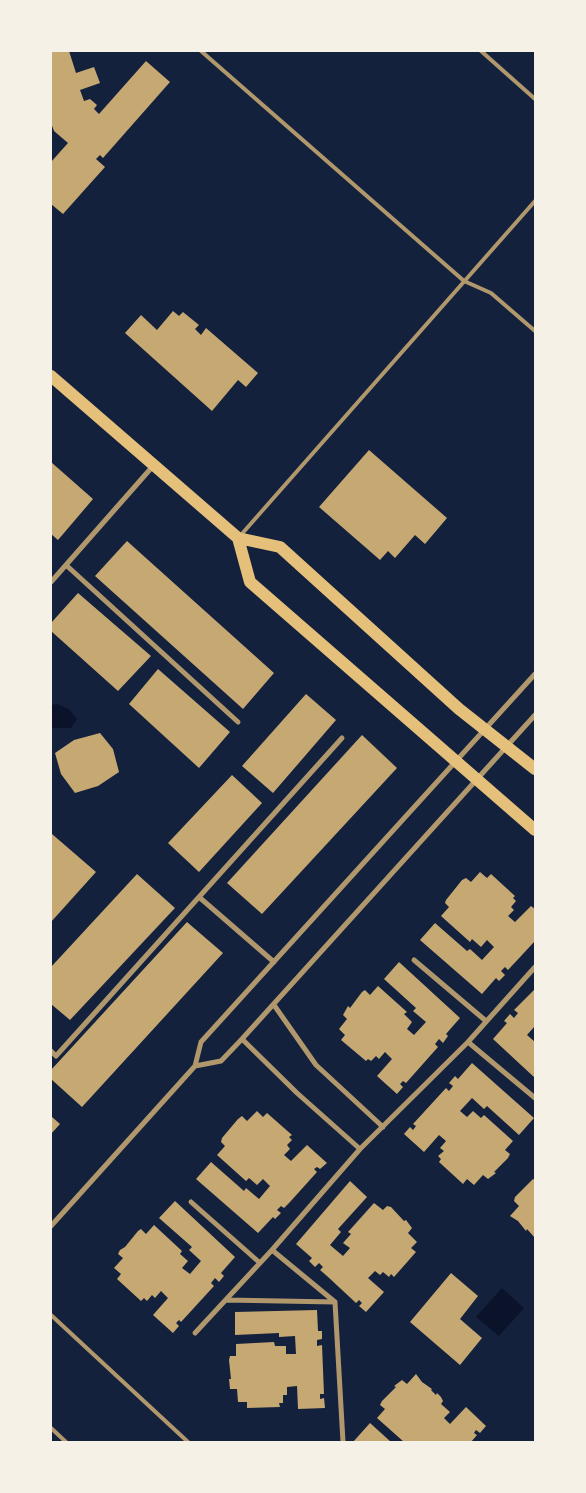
<!DOCTYPE html>
<html>
<head>
<meta charset="utf-8">
<style>
	body { margin:0 }
	#map { position:relative; width:586px; height:1493px; overflow:hidden; background:#14213d; font-family:"Fira Sans Condensed",sans-serif }
	canvas { display:block }
	.frame { position:absolute; inset:0; border:52px solid #f6f1e7; pointer-events:none }
</style>
</head>
<body>
<div id="map">
<canvas width="586" height="1493"></canvas>
<div class="frame"></div>
</div>
<script>
const c = document.querySelector('canvas').getContext('2d');
c.lineJoin = 'round';
function fill(path, color) { c.fillStyle = color; c.fill(path, 'evenodd'); }
const toPath = rows => new Path2D(rows.map(r => 'M' + r).join(''));
function trace(path, color, width, dash) { c.strokeStyle = color; c.lineWidth = width; c.lineCap = dash ? 'butt' : 'round'; c.setLineDash(dash || []); c.stroke(path); }
fill(toPath([
	[57,704,69,709,77,719,71,728,51,728,51,705],
	[502,1288,524,1308,499,1336,476,1317]
]), '#0b132b');
fill(toPath([
	[51,51,69,51,76,73,94,67,100,83,80,90,84,101,90,99,97,105,94,109,99,114,146,61,170,82,103,158,100,155,96,159,105,167,63,214,51,204,51,162,68,143,54,131,51,123],
	[173,311,179,316,183,312,199,325,195,329,201,335,206,328,258,373,246,387,238,380,212,411,125,333,141,315,157,330],
	[369,450,447,518,425,544,415,535,395,558,388,551,380,560,319,507],
	[51,462,93,499,58,540,51,534],
	[127,541,274,673,243,709,95,576],
	[78,593,151,656,118,691,51,631,51,623],
	[158,669,230,732,199,768,129,704],
	[306,694,336,720,273,793,242,766],
	[100,733,113,749,119,772,98,786,75,793,61,774,55,753,74,740],
	[362,735,397,768,262,914,227,883],
	[232,775,262,803,199,872,168,843],
	[52,834,96,872,51,922,51,835],
	[480,872,487,878,491,874,515,896,513,898,516,901,511,907,514,910,508,916,515,922,531,906,535,909,535,941,508,970,505,967,501,971,505,975,499,981,496,978,482,994,420,940,435,923,467,951,470,949,482,960,494,947,487,940,481,947,472,939,470,942,441,916,449,907,445,903,446,900,462,880,466,878,471,882],
	[137,874,175,908,70,1020,51,1004,51,967],
	[187,922,223,953,82,1107,51,1079,51,1070],
	[399,962,460,1018,446,1034,448,1036,443,1043,439,1039,435,1044,438,1047,406,1083,403,1081,400,1084,403,1087,397,1094,377,1076,392,1059,385,1052,379,1059,376,1056,371,1061,368,1059,366,1061,341,1040,345,1035,339,1029,347,1019,343,1015,348,1006,350,1008,362,992,365,990,370,995,378,986,407,1012,404,1014,412,1022,407,1029,414,1035,426,1022,413,1011,416,1008,384,979],
	[535,989,535,1026,527,1035,535,1042,535,1078,493,1039,507,1023,504,1021,510,1014,514,1018,518,1013,514,1010],
	[472,1063,534,1118,519,1135,487,1106,484,1109,472,1098,460,1111,467,1117,473,1111,481,1118,484,1115,513,1141,505,1150,510,1154,508,1158,494,1172,496,1173,488,1179,483,1175,474,1185,467,1179,463,1184,439,1162,441,1159,438,1156,444,1151,440,1148,446,1141,439,1135,424,1152,404,1134,410,1127,413,1130,416,1126,413,1124,446,1088,449,1091,453,1086,449,1083,455,1076,458,1079],
	[257,1111,263,1117,267,1113,292,1135,289,1137,292,1140,287,1145,290,1149,284,1155,291,1161,307,1145,327,1163,320,1169,317,1167,314,1169,317,1172,290,1202,284,1208,281,1206,277,1210,281,1213,275,1219,273,1217,258,1233,196,1179,211,1162,244,1191,246,1188,259,1199,270,1186,263,1179,257,1185,249,1178,246,1181,217,1155,225,1146,221,1142,222,1138,238,1119,242,1116,247,1121],
	[51,1116,60,1124,51,1134],
	[533,1179,535,1180,535,1238,527,1229,526,1231,518,1221,510,1216,519,1206,514,1201,515,1197],
	[350,1181,367,1197,338,1229,341,1232,330,1245,343,1256,350,1248,343,1243,351,1234,348,1232,374,1203,383,1210,387,1206,391,1207,404,1221,406,1220,412,1228,408,1233,417,1242,411,1248,416,1252,394,1277,391,1274,389,1277,383,1272,380,1275,375,1271,368,1278,384,1292,366,1312,359,1306,362,1303,359,1300,356,1303,327,1276,320,1270,323,1267,319,1263,315,1267,309,1261,312,1258,296,1244],
	[175,1201,235,1257,221,1273,224,1276,219,1282,215,1278,211,1283,214,1286,181,1322,179,1320,176,1323,179,1326,173,1333,153,1315,168,1298,161,1291,155,1298,152,1295,147,1301,144,1298,141,1301,117,1279,121,1274,114,1268,123,1258,118,1254,120,1250,125,1247,138,1231,141,1229,146,1234,154,1225,182,1251,180,1254,188,1261,182,1268,190,1274,201,1261,189,1250,192,1247,159,1218],
	[451,1273,478,1296,460,1319,482,1338,460,1365,410,1322],
	[317,1310,318,1331,322,1331,322,1339,317,1340,317,1346,322,1345,324,1394,320,1394,320,1399,324,1398,325,1408,298,1409,297,1386,287,1387,287,1395,283,1395,283,1403,279,1403,280,1407,247,1408,247,1402,238,1402,237,1389,230,1389,229,1379,231,1379,229,1360,230,1356,236,1356,236,1344,274,1342,275,1346,286,1346,286,1354,296,1354,295,1336,279,1337,279,1333,235,1335,235,1312],
	[416,1374,422,1382,432,1389,431,1390,436,1395,437,1393,441,1397,443,1401,441,1404,450,1412,444,1418,450,1424,466,1407,486,1426,480,1433,476,1430,474,1433,477,1435,471,1442,404,1442,377,1418,385,1409,380,1405,382,1401,396,1387,394,1386,402,1380,407,1384],
	[370,1423,391,1442,353,1442]
]), '#c6a872');
trace(toPath([
	[201,51,464,281,491,293,535,331],
	[481,51,535,99],
	[240,536,535,201],
	[51,1315,188,1442],
	[51,1428,66,1442]
]), '#b1986c', 4);
trace(toPath([
	[66,565,238,722],
	[51,582,153,466],
	[414,960,486,1021],
	[274,962,199,897,342,738],
	[274,1005,316,1065,383,1127],
	[242,1039,297,1093,360,1149],
	[468,1042,535,1098],
	[51,1051,56,1056,199,897],
	[195,1066,221,1061,242,1039,535,715],
	[191,1202,260,1263],
	[51,1226,195,1066,201,1042,535,674],
	[226,1300,335,1302],
	[335,1302,272,1250,360,1149,468,1042,535,967],
	[335,1302,343,1442],
	[195,1333,272,1250]
]), '#b1986c', 5);
trace(toPath([
	[51,376,238,538,280,547,459,709,535,769],
	[238,538,250,582,535,830]
]), '#e5c07b', 12);
</script>
</body>
</html>
